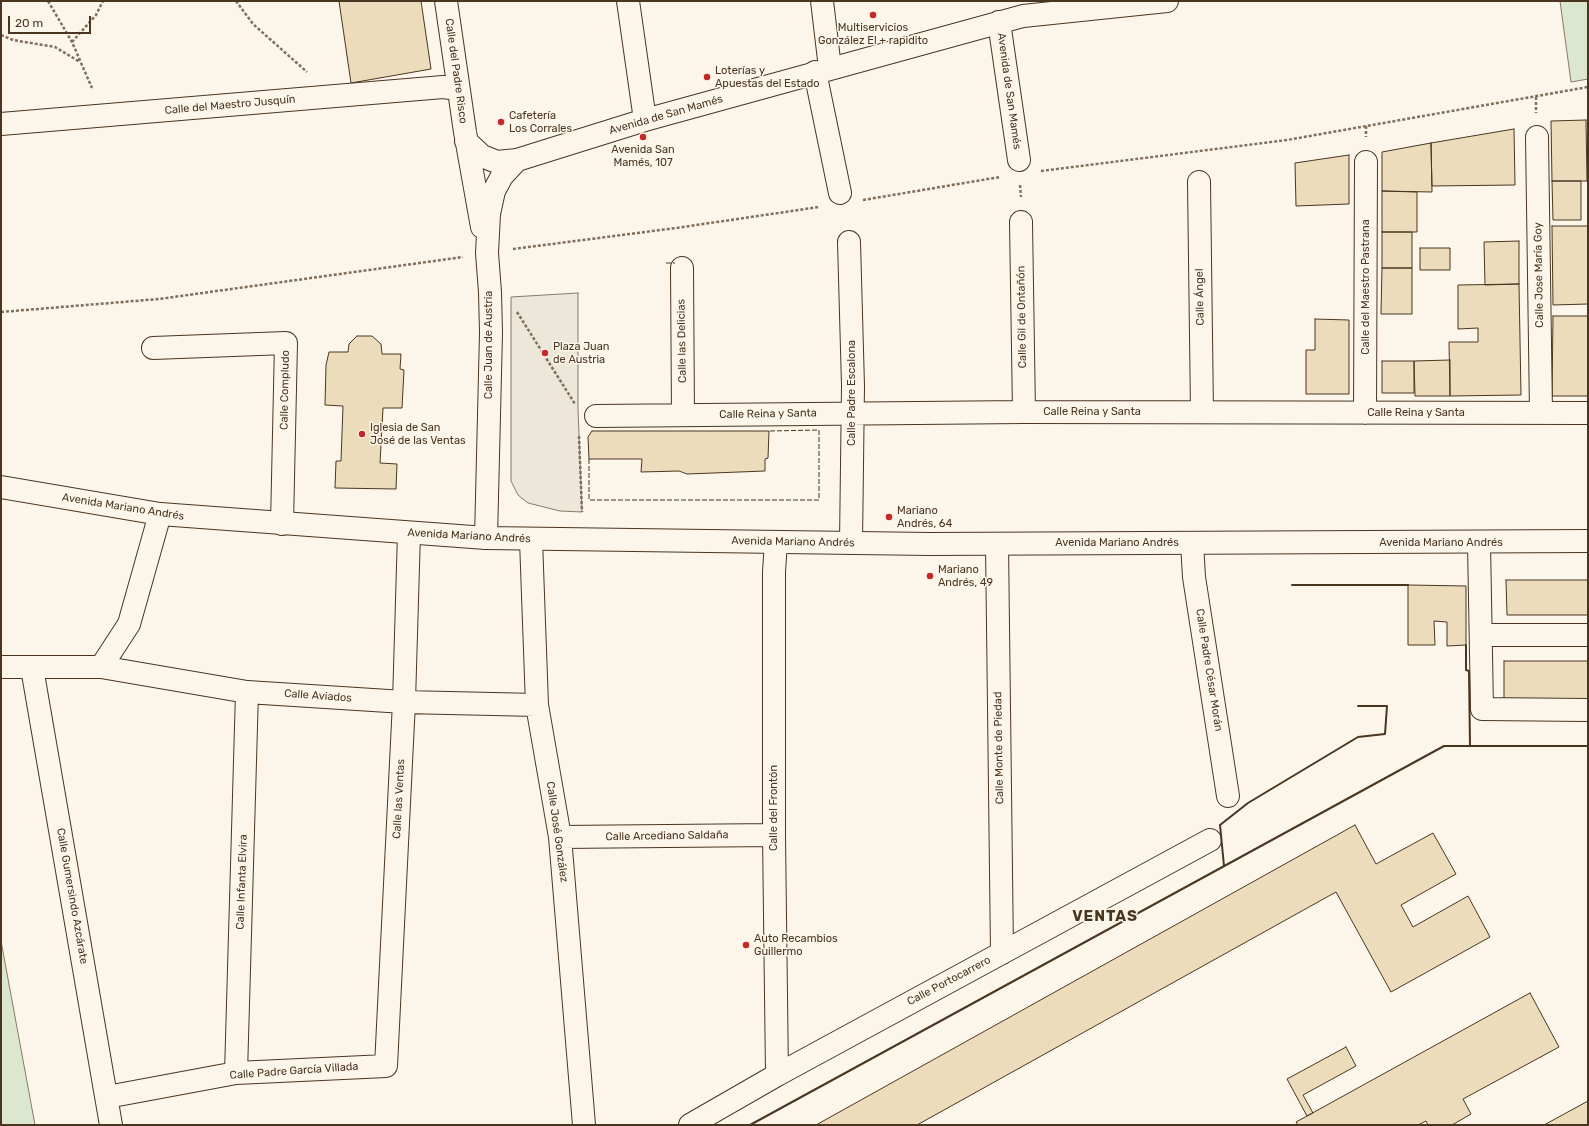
<!DOCTYPE html>
<html>
<head>
<meta charset="utf-8">
<style>
	body { margin:0 }
	#map { position:relative; width:1589px; height:1126px; overflow:hidden; background:#fbf6e9; font-family:Rubik,sans-serif }
	canvas { display:block }
	.frame { position:absolute; inset:0; border:2px solid #4a3520; pointer-events:none }
	.scale { position:absolute; left:8px; top:16px; width:83px; height:18px; box-sizing:border-box; border:2px solid #4a3520; border-top:0; padding-left:5px; font-size:12px; line-height:14px; white-space:nowrap; color:#4a3520; -webkit-text-stroke:3px #fbf6e9; paint-order:stroke }
</style>
</head>
<body>
<div id="map">
<canvas width="1589" height="1126"></canvas>
<div class="frame"></div>
<div class="scale">20 m</div>
</div>
<script>
const c = document.querySelector('canvas').getContext('2d');
c.lineJoin = 'round';
function fill(path, color) { c.fillStyle = color; c.fill(path, 'evenodd'); }
const toPath = rows => new Path2D(rows.map(r => 'M' + r).join(''));
function trace(path, color, width, dash) { c.strokeStyle = color; c.lineWidth = width; c.lineCap = dash ? 'butt' : 'round'; c.setLineDash(dash || []); c.stroke(path); }
function label(font, color, halo, rows, align = 'center') {
  c.font = font + ' Rubik,sans-serif'; c.lineWidth = 3; c.setLineDash([]); c.textBaseline = 'middle'; c.strokeStyle = halo; c.fillStyle = color; for (const [text, x, y, turn = 0] of rows) {
    c.save(); c.translate(x, y); c.rotate((+turn || 0) * Math.PI / 180); c.textAlign = isNaN(turn) ? turn : align; if (halo) c.strokeText(text, 0, 0); c.fillText(text, 0, 0); c.restore();
  }
}
const green = toPath([
	[1560,1,1588,1,1588,79,1571,82,1560,1],
	[1,941,35,1125,1,1125,1,941]
]);
fill(green, '#dce7d0');
trace(green, '#887966', 1);
const parking = toPath([
	[578,293,578,409,582,512,560,511,528,503,518,495,511,481,511,297,578,293]
]);
fill(parking, '#ede7d9');
trace(parking, '#887966', 1);
const building = toPath([
	[339,1,421,1,431,69,351,83,339,1],
	[1586,120,1587,181,1552,181,1551,121,1586,120],
	[1514,129,1515,185,1432,186,1431,143,1514,129],
	[1431,143,1432,192,1382,191,1382,152,1431,143],
	[1349,155,1349,204,1296,206,1295,163,1349,155],
	[1552,181,1581,181,1581,220,1553,220,1552,181],
	[1382,191,1417,192,1417,232,1382,232,1382,191],
	[1552,226,1588,226,1588,304,1553,305,1552,226],
	[1382,232,1412,232,1412,268,1382,268,1382,232],
	[1519,241,1519,284,1485,285,1484,242,1519,241],
	[1420,248,1450,248,1450,270,1420,270,1420,248],
	[1382,268,1412,268,1412,314,1381,314,1382,268],
	[1519,284,1521,395,1450,396,1449,342,1478,342,1478,328,1458,329,1458,285,1519,284],
	[1553,316,1588,316,1588,396,1552,396,1553,316],
	[1315,319,1349,320,1349,394,1306,394,1306,350,1315,350,1315,319],
	[357,336,372,336,381,344,382,354,401,354,400,369,404,370,402,408,383,408,380,463,397,464,396,489,335,488,336,461,341,461,343,406,325,405,326,365,329,352,348,352,349,344,357,336],
	[1450,360,1450,396,1415,396,1414,361,1450,360],
	[1382,361,1414,361,1414,393,1382,393,1382,361],
	[592,431,769,431,768,458,765,459,765,471,687,474,679,471,641,472,642,459,589,459,588,437,592,431],
	[1506,580,1588,580,1588,615,1507,615,1506,580],
	[1408,585,1466,586,1466,645,1447,646,1447,622,1434,621,1435,645,1408,645,1408,585],
	[1504,661,1588,661,1588,699,1504,699,1504,661],
	[1355,825,1376,864,1433,833,1456,874,1401,905,1413,927,1468,896,1490,937,1391,992,1336,892,917,1125,816,1125,1355,825],
	[1530,993,1559,1047,1463,1099,1471,1114,1452,1125,1428,1125,1426,1121,1418,1125,1298,1125,1296,1122,1307,1116,1530,993],
	[1346,1047,1356,1066,1303,1095,1313,1113,1307,1116,1287,1079,1346,1047],
	[1588,1101,1588,1125,1544,1125,1588,1101]
]);
fill(building, '#ecdcbc');
trace(building, '#4a3520', 1);
const street = toPath([
	[446,1,465,132,482,227],
	[628,1,645,120],
	[822,1,830,68],
	[999,22,1019,160],
	[815,72,840,193],
	[1,124,443,87,458,89],
	[1537,137,1541,413],
	[466,141,482,156,497,162,517,160,645,120,1023,16,1167,1],
	[1199,182,1202,412],
	[1021,222,1024,412],
	[849,242,853,386,851,543],
	[682,268,683,415],
	[153,348,286,343,282,524],
	[1365,413,1366,162],
	[596,416,1024,412,1588,413],
	[486,538,491,333,490,292,487,253,489,214,494,191,502,176,517,160],
	[531,540,537,705,560,837,584,1125],
	[776,542,774,572,774,835,777,1075],
	[1192,543,1194,577,1228,796],
	[1479,543,1482,709,1588,710],
	[997,544,1002,953],
	[1481,635,1588,635],
	[1,667,101,667,129,624,160,514],
	[101,667,247,692,404,702,537,705],
	[32,668,111,1125],
	[560,837,774,835],
	[236,1073,247,692],
	[107,1097,236,1073,386,1066,404,702,409,533],
	[690,1125,777,1075,1210,840]
]);
const secondary = toPath([
	[1,487,160,514,486,538,930,544,1588,541]
]);
trace(street, '#4a3520', 24);
trace(secondary, '#4a3520', 24);
trace(toPath([
	[48,1,72,42,92,88],
	[236,1,253,24,307,72],
	[1,35,13,40,55,47,80,62],
	[72,42,96,15,103,1],
	[1536,97,1536,113],
	[1366,126,1366,137],
	[1041,171,1287,140,1588,87],
	[1020,185,1021,197],
	[863,200,1000,177],
	[513,249,676,228,819,207],
	[1,312,159,299,463,257],
	[517,312,575,404],
	[579,436,582,512]
]), '#7f6f5c', 2.5, [3, 2]);
trace(street, '#fbf6e9', 22);
trace(secondary, '#fbf6e9', 22);
trace(toPath([
	[666,263,675,263],
	[589,459,589,500,819,500,819,430,769,431]
]), '#4a3520', 1, [5, 2]);
trace(toPath([
	[1292,585,1408,585],
	[1466,645,1466,670,1469,671,1470,746],
	[1224,866,1220,825,1248,803,1358,737,1385,734,1387,706,1358,706],
	[750,1125,1444,746,1588,746]
]), '#4a3520', 2);
for (const [x, y, r, color] of [
	[873,15,4,"#c62828"],
	[707,77,4,"#c62828"],
	[501,122,4,"#c62828"],
	[643,137,4,"#c62828"],
	[545,353,4,"#c62828"],
	[362,434,4,"#c62828"],
	[889,517,4,"#c62828"],
	[930,576,4,"#c62828"],
	[746,945,4,"#c62828"]
]) { const dot = new Path2D(); dot.arc(x, y, r, 0, 2 * Math.PI); c.fillStyle = color; c.fill(dot); trace(dot, '#fbf6e9', 1.5); }
label('11px', '#4a3520', '#fbf6e9', [
	["Multiservicios",873,28,"center"],
	["González El + rapidito",873,41,"center"],
	["Loterías y",715,71],
	["Apuestas del Estado",715,84],
	["Cafetería",509,116],
	["Los Corrales",509,129],
	["Avenida San",643,150,"center"],
	["Mamés, 107",643,163,"center"],
	["Plaza Juan",553,347],
	["de Austria",553,360],
	["Iglesia de San",370,428],
	["José de las Ventas",370,441],
	["Mariano",897,511],
	["Andrés, 64",897,524],
	["Mariano",938,570],
	["Andrés, 49",938,583],
	["Auto Recambios",754,939],
	["Guillermo",754,952]
], 'left');
label('11px', '#4a3520', '#fbf6e9', [
	["Calle del Padre Risco",456,71,82],
	["Avenida de San Mamés",1009,91,82],
	["Calle del Maestro Jusquín",230,105,-5],
	["Avenida de San Mamés",666,115,-16],
	["Calle Jose María Goy",1539,275,-91],
	["Calle del Maestro Pastrana",1366,287,-90],
	["Calle Ángel",1200,297,-91],
	["Calle Gil de Ontañón",1022,317,-91],
	["Calle las Delicias",682,341,-91],
	["Calle Juan de Austria",489,345,-90],
	["Calle Compludo",285,390,-89],
	["Calle Padre Escalona",852,393,-90],
	["Calle Reina y Santa",1092,412],
	["Calle Reina y Santa",1416,413],
	["Calle Reina y Santa",768,414,-1],
	["Avenida Mariano Andrés",123,507,9],
	["Avenida Mariano Andrés",469,536,3],
	["Avenida Mariano Andrés",793,542,1],
	["Avenida Mariano Andrés",1117,543],
	["Avenida Mariano Andrés",1441,543],
	["Calle Padre César Morán",1209,670,81],
	["Calle Aviados",318,696,4],
	["Calle Monte de Piedad",999,748,-91],
	["Calle las Ventas",399,799,-87],
	["Calle del Frontón",774,808,-90],
	["Calle José González",557,832,82],
	["Calle Arcediano Saldaña",667,836,-1],
	["Calle Infanta Elvira",242,882,-88],
	["Calle Gumersindo Azcárate",72,896,80],
	["Calle Portocarrero",949,981,-28],
	["Calle Padre García Villada",294,1071,-4]
]);
c.letterSpacing = '1px';
label('bold 15px', '#4a3520', '#fbf6e9', [
	["VENTAS",1105,917]
]);
c.letterSpacing = '0px';
</script>
</body>
</html>
